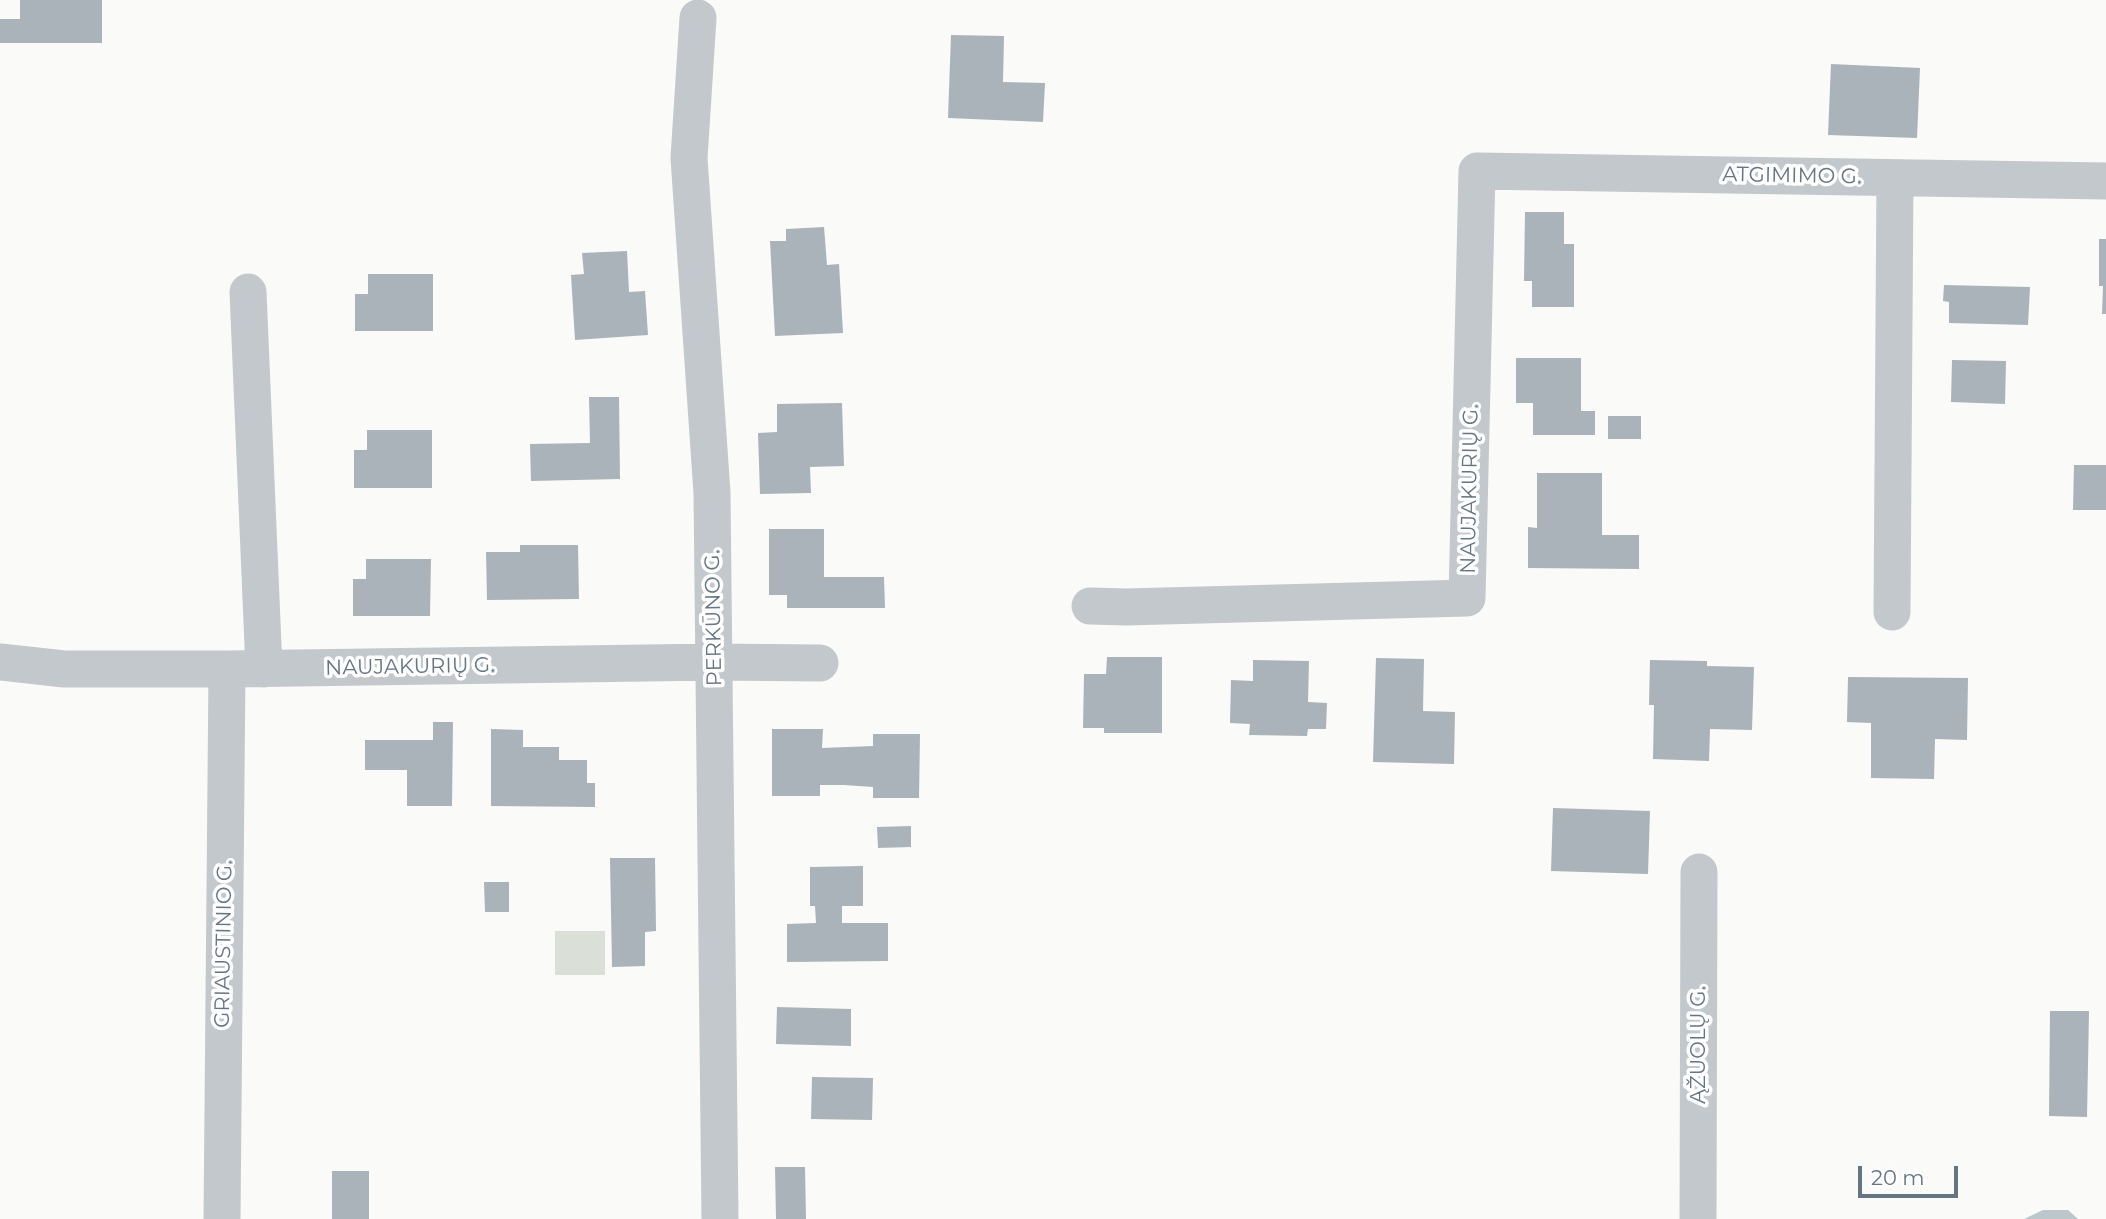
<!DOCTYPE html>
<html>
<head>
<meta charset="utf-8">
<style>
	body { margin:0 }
	#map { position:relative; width:2106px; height:1219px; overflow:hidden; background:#fafaf8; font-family:Montserrat,sans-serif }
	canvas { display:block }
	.scale { position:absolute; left:1858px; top:1166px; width:100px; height:32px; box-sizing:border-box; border:4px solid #657683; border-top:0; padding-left:9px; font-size:21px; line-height:24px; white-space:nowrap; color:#657683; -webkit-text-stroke:5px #fff; paint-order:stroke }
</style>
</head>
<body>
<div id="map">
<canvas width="2106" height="1219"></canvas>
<div class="scale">20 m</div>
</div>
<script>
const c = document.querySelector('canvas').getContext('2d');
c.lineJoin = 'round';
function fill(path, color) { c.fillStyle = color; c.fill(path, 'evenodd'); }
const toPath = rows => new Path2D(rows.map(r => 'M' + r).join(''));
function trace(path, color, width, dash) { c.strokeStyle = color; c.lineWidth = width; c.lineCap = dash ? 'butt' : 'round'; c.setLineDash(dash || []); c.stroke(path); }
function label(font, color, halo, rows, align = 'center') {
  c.font = font + ' Montserrat,sans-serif'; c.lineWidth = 7; c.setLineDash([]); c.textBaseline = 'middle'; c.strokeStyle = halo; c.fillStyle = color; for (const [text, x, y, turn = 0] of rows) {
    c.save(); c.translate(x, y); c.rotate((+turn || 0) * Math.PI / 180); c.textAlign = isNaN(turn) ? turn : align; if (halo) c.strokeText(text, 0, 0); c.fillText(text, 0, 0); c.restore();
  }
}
fill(toPath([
	[555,931,605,931,605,975,555,975]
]), '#dadfd7');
fill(toPath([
	[2043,1210,2068,1210,2078,1219,2024,1219]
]), '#bbc7cb');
fill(toPath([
	[20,0,102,0,102,43,0,43,0,19,20,19],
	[951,35,1004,36,1003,82,1045,83,1043,122,948,118],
	[1831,64,1920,68,1917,138,1828,135],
	[1525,212,1564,212,1564,244,1574,244,1574,307,1532,307,1532,281,1524,281],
	[824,227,827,265,839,264,843,333,775,336,770,241,786,241,786,229],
	[2099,239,2106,239,2106,314,2102,314,2103,286,2099,286],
	[627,251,629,292,645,291,648,335,575,340,571,275,584,274,582,253],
	[368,274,433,274,433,331,355,331,355,294,368,294],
	[1944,285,2030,287,2028,325,1949,323,1949,302,1943,301],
	[1516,358,1581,358,1581,411,1595,411,1595,435,1533,435,1533,403,1516,403],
	[1952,360,2006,361,2005,404,1951,402],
	[589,397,619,397,620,479,531,481,530,444,590,443],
	[842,403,844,466,810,467,811,493,760,494,758,433,777,432,777,404],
	[1608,416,1641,416,1641,439,1608,439],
	[367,430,432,430,432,488,354,488,354,450,367,450],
	[2074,465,2106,465,2106,510,2073,510],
	[1537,473,1602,473,1602,535,1639,535,1639,569,1528,568,1528,527,1537,528],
	[769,529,824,529,824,577,884,577,885,608,787,608,787,595,769,595],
	[520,545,578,545,579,599,487,600,486,552,520,552],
	[366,559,431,559,430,616,353,616,353,579,366,579],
	[1107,657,1162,657,1162,733,1104,733,1104,728,1083,728,1084,674,1106,674],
	[1376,658,1424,659,1423,711,1455,712,1454,764,1373,762],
	[1253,660,1309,661,1308,702,1327,703,1326,729,1308,729,1307,736,1249,735,1250,724,1230,723,1231,680,1253,681],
	[1650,660,1707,661,1707,666,1754,667,1752,730,1710,729,1709,761,1653,759,1654,705,1649,705],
	[1848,677,1968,678,1967,740,1935,739,1934,779,1871,778,1871,723,1847,722],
	[433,722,453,722,452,806,407,806,407,770,365,770,365,740,433,740],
	[491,729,523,730,523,747,559,747,559,760,587,760,587,783,595,783,595,807,491,806],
	[772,729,823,729,822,748,873,746,873,734,920,734,919,798,873,798,873,787,844,785,820,785,820,796,772,796],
	[1553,808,1650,811,1648,874,1551,871],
	[911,826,911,847,878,848,877,827],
	[610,858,655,858,656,931,645,932,645,966,612,967],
	[863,866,863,906,842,906,842,923,888,923,888,961,787,962,787,924,816,923,815,906,810,906,810,867],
	[484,882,509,882,509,912,485,912],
	[777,1007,851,1009,851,1046,776,1044],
	[2050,1011,2089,1011,2087,1117,2049,1116],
	[812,1077,873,1078,872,1120,811,1119],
	[775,1167,805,1167,806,1219,776,1219],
	[332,1171,369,1171,369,1219,332,1219]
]), '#aab3b9');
trace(toPath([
	[698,18,689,158,712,493,720,1219],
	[248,292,264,669],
	[1090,606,1126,607,1467,598,1477,171,2106,181],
	[1892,612,1895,178],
	[0,662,64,669,227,669,715,662,820,663],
	[222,1219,227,669],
	[1698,1219,1699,872]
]), '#c3c8cc', 37);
label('21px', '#657683', '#fff', [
	["ATGIMIMO G.",1792,176,1],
	["NAUJAKURIŲ G.",1470,489,-89],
	["PERKŪNO G.",714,618,-91],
	["NAUJAKURIŲ G.",410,667,-1],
	["GRIAUSTINIO G.",224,944,-89],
	["ĄŽUOLŲ G.",1699,1045,-90]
]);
</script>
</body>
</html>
